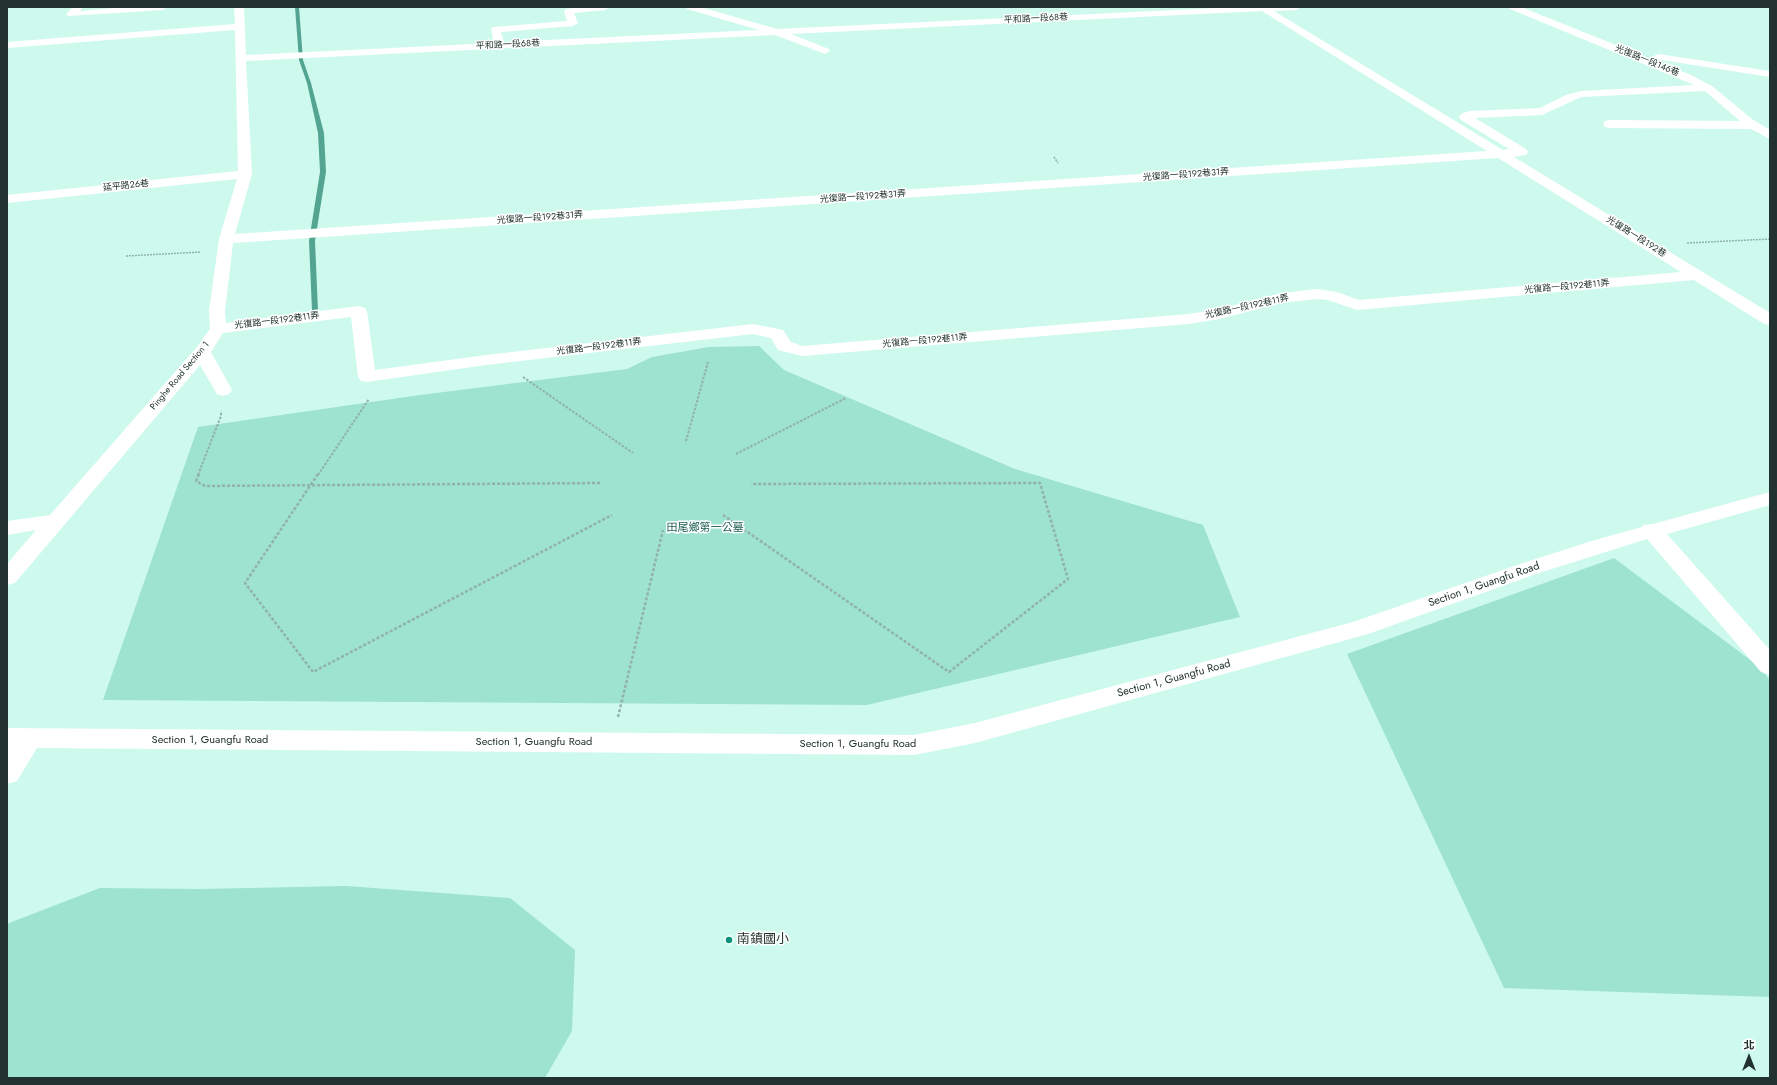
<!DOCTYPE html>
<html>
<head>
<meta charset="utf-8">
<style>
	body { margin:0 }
	#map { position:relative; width:1777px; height:1085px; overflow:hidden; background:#cefaed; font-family:Jost,"Noto Sans TC",sans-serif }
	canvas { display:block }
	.frame { position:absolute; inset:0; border:8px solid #22332f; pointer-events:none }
	.north { position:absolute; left:1729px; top:1037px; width:40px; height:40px; -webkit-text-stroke:3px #fff; paint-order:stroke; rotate:0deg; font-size:11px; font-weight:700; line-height:16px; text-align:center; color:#22332f }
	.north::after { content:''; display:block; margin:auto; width:14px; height:18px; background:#22332f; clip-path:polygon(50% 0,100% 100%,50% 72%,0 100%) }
</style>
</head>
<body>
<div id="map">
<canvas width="1777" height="1085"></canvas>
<div class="frame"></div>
<div class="north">北</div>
</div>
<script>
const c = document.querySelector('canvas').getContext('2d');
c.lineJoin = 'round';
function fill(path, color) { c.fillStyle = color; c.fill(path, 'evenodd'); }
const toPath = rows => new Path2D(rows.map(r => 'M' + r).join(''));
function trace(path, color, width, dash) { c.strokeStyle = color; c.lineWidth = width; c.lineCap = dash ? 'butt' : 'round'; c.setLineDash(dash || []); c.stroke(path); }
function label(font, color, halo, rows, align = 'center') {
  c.font = font + ' Jost,"Noto Sans TC",sans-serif'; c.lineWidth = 3; c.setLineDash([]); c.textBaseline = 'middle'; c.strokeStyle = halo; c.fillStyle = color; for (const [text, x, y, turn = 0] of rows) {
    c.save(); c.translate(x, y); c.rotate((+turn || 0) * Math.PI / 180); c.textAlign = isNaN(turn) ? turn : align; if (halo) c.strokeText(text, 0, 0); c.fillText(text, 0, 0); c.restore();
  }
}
fill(toPath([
	[759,346,784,370,1015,469,1203,525,1240,617,867,705,103,700,198,427,420,395,627,369,652,357,709,347],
	[1614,558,1757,665,1770,680,1770,997,1504,988,1347,654],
	[346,886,510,898,575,950,572,1031,545,1078,7,1078,7,925,9,923,100,888,201,889]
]), '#9ee2d0');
fill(toPath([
	[295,7,299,7,303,60,311,83,324,133,326,172,315,241,318,311,315,313,312,311,309,241,320,172,318,133,307,83,299,60,295,7]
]), '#53a591');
trace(toPath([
	[1054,157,1058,163],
	[1687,243,1770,239],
	[126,256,201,252]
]), '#90b2a8', 1.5, [2, 1]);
trace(toPath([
	[523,377,633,453],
	[686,441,708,362],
	[736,454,846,398],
	[198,475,221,416,221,411],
	[318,475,369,399]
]), '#90b2a8', 2, [2.5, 1.5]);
trace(toPath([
	[199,474,196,481,205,486,601,483],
	[318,474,245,583,313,672,612,515],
	[723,515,949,672,1068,579,1040,483,751,484],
	[618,717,663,530]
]), '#90b2a8', 2.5, [3, 2]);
fill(toPath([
	[73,7,83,7,80,11,126,7,168,7,163,10,68,16,66,14,73,7],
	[234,7,244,7,246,55,494,43,491,29,493,27,567,21,564,11,566,9,580,7,610,7,605,10,574,13,578,23,573,26,501,32,504,42,759,30,687,9,685,7,700,7,777,29,1238,7,1301,7,1296,10,1274,11,1503,150,1509,149,1461,120,1459,117,1461,114,1469,111,1540,108,1566,95,1581,91,1694,85,1510,9,1508,7,1521,7,1691,75,1712,86,1752,119,1770,130,1770,139,1751,129,1609,128,1605,127,1603,124,1605,121,1609,120,1740,121,1705,91,1581,97,1542,115,1475,118,1526,149,1528,152,1526,155,1514,157,1770,313,1770,325,1764,324,1694,280,1357,310,1328,300,1317,299,1282,303,1219,319,1189,324,802,356,778,350,771,338,753,334,486,365,367,382,361,381,358,377,351,317,223,333,211,352,232,390,229,394,223,396,217,394,200,365,15,583,7,585,7,564,36,530,7,535,7,521,50,515,196,348,210,329,209,311,219,239,237,179,7,203,7,195,238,171,235,30,7,48,7,42,235,24,234,7],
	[1262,11,1487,151,235,234,252,174,246,61,775,35,825,54,830,51,829,49,791,34,1262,11],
	[1498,158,1681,272,1359,300,1337,292,1317,289,1282,293,1219,309,1189,314,802,346,791,342,783,330,753,324,486,355,375,370,367,311,365,308,359,306,226,323,225,311,233,243,1498,158],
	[1659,54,1770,71,1770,77,1655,59,1654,57,1655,55,1659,54],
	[1770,492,1770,505,1667,534,1770,650,1770,675,1761,672,1647,539,1539,573,1368,634,975,743,914,755,37,748,17,781,7,784,7,751,9,748,7,748,7,728,914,735,975,723,1353,622,1523,563,1595,540,1642,527,1643,525,1653,524,1770,492]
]), '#fff');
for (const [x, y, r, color] of [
	[729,940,4,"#0a9179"]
]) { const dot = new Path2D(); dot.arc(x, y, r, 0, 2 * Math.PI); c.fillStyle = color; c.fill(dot); trace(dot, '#fff', 1.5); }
label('9px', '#22332f', '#fff', [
	["平和路一段68巷",1036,19,-3],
	["平和路一段68巷",508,45,-3],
	["光復路一段146巷",1647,61,22],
	["光復路一段192巷31弄",1186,175,-4],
	["延平路26巷",126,186,-6],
	["光復路一段192巷31弄",863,197,-4],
	["光復路一段192巷31弄",540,218,-4],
	["光復路一段192巷",1636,237,32],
	["光復路一段192巷11弄",1567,287,-5],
	["光復路一段192巷11弄",1247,307,-12],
	["光復路一段192巷11弄",277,321,-7],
	["光復路一段192巷11弄",925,341,-5],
	["光復路一段192巷11弄",599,347,-7],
	["Pinghe Road Section 1",180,376,-50]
]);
label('11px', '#1b5d4f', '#fff', [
	["田尾鄉第一公墓",705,528]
]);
label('11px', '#22332f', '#fff', [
	["Section 1, Guangfu Road",1484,585,-19],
	["Section 1, Guangfu Road",1174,679,-15],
	["Section 1, Guangfu Road",210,740],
	["Section 1, Guangfu Road",534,742],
	["Section 1, Guangfu Road",858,744]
]);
label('13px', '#22332f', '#fff', [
	["南鎮國小",737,940]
], 'left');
</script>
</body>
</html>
